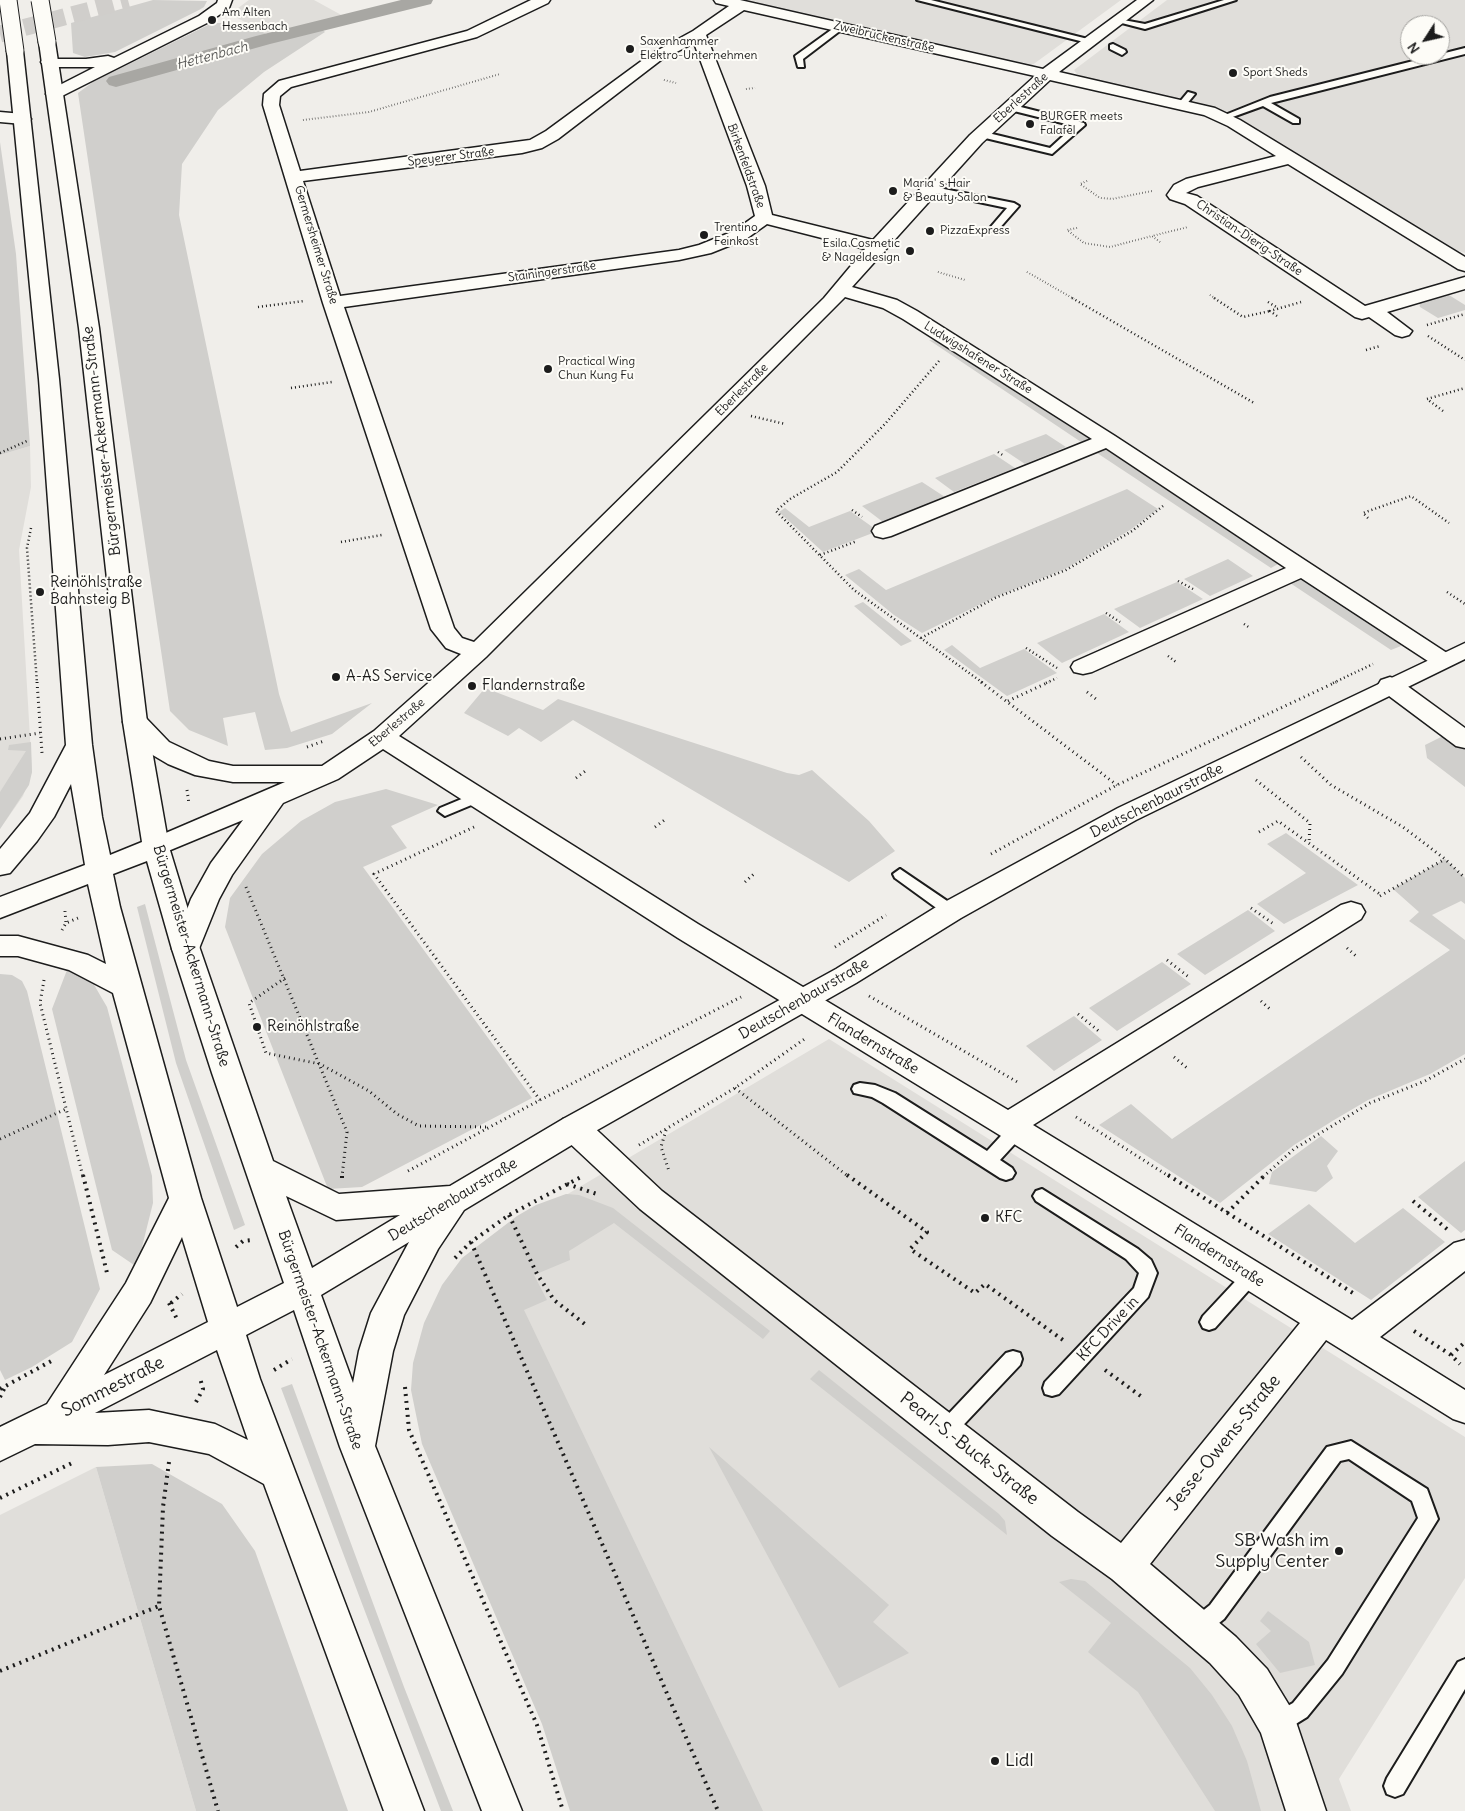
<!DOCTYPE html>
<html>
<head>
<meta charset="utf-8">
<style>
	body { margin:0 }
	#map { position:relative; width:1465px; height:1811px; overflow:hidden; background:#f0eeea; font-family:Delius,sans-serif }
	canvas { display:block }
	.north { position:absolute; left:1400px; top:15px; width:50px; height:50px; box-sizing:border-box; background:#fdfcf7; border:1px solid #a3a29f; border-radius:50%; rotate:235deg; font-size:14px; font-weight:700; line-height:20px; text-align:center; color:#1c1c1c }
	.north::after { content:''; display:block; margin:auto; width:18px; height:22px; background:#1c1c1c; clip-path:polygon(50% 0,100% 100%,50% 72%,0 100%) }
</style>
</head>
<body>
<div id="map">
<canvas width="1465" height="1811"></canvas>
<div class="north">N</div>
</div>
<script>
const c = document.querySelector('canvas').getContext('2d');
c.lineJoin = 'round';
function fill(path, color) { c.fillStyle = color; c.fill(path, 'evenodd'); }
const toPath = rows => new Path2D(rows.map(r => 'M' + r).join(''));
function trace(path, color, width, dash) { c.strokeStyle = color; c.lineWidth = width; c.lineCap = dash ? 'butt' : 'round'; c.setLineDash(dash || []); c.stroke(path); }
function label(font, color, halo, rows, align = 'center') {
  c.font = font + ' Delius,sans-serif'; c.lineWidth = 4; c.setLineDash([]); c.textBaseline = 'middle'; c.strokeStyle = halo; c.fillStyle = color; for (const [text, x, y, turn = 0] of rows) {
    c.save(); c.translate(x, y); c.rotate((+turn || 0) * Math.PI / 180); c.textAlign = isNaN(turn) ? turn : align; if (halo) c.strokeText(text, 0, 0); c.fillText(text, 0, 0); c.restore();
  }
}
fill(toPath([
	[249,0,314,0,345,17,271,36,230,14],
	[740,0,1121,0,1031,66],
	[1167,0,1465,0,1465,253,1452,249,1240,119,1196,103,1095,81,1077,74,1074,70],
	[1410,25,1440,25,1440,55,1410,55],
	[30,446,31,487,19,550,32,772,23,796,0,829,0,455],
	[829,1039,1465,1437,1465,1578,1339,1779,1351,1811,754,1811,475,1249],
	[96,1467,196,1811,0,1811,0,1515]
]), '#e0deda');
fill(toPath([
	[153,0,207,1,204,7,199,10,115,52,85,57,73,53,71,23],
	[212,23,246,23,278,40,322,29,325,32,264,72,218,110,182,164,179,215,279,694,291,732,372,703,332,734,287,748,265,750,255,712,223,718,228,746,189,730,170,711,78,93,93,82],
	[0,142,16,254,30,446,0,455],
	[1449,295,1465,305,1465,310,1438,318,1420,307,1419,303],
	[929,340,937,341,1091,436,1091,439,1081,442],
	[1046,434,1066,447,1025,464,1004,450],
	[1107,448,1279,561,1278,564,1271,568,1097,453],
	[994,454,1015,468,954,492,935,478],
	[922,482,945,497,883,522,862,506],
	[1127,489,1158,509,1130,530,1065,569,995,597,922,633,894,615,845,575,859,569,886,590],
	[785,508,809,527,850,511,878,531,823,552,779,512],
	[1228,559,1253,576,1210,596,1184,579],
	[1300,578,1305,578,1399,641,1401,646,1391,650,1290,583],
	[1177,582,1203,599,1140,628,1114,609],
	[863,602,912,641,901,646,854,606],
	[1104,614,1129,632,1062,663,1037,643],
	[952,645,980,668,1024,649,1057,673,1007,696,944,650],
	[485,688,543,710,558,699,787,773,799,775,812,770,869,821,895,851,849,882,573,720,541,742,519,728,508,736,464,713],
	[1445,735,1465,750,1465,787,1427,758,1425,745],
	[31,742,32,772,29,785,0,829,0,792,26,751,8,750,9,745],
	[386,789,438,805,391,826,407,848,363,867,532,1098,362,1187,328,1189,225,927,230,898,262,854,301,821,335,802],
	[1286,833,1358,885,1284,924,1257,904,1306,873,1267,844],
	[1445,859,1465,878,1465,904,1461,901,1432,915,1465,940,1465,1054,1430,1074,1368,1100,1334,1120,1294,1145,1220,1203,1099,1125,1131,1104,1172,1139,1450,950,1409,921,1419,912,1393,889],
	[145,904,186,1060,245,1225,234,1230,176,1063,137,907],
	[1248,910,1275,931,1205,975,1177,954],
	[1162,962,1191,984,1117,1031,1089,1008],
	[67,970,93,983,107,1007,152,1176,153,1203,137,1267,112,1250,52,1009],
	[0,974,12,975,22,981,27,991,100,1289,72,1342,32,1367,5,1380,0,1370],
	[1074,1016,1102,1040,1054,1071,1026,1046],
	[1321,1136,1338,1151,1327,1166,1333,1178,1316,1192,1269,1184,1272,1172],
	[1465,1161,1465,1230,1461,1233,1418,1197],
	[566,1194,579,1195,613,1208,770,1331,763,1339,614,1223,569,1251,570,1260,534,1275,547,1300,524,1310,763,1811,570,1811,542,1724,422,1444,411,1390,413,1363,424,1323,442,1285,462,1258,517,1216,536,1205],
	[1309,1204,1355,1243,1403,1208,1445,1242,1371,1300,1268,1234],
	[819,1370,999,1514,1005,1521,1007,1535,810,1379],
	[292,1384,404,1687,453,1811,441,1811,361,1601,281,1388],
	[709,1447,889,1605,873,1622,909,1653,839,1688],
	[152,1464,222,1504,255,1551,348,1811,196,1811,96,1467],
	[1071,1579,1085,1581,1190,1668,1212,1695,1232,1726,1247,1761,1261,1811,1215,1811,1138,1692,1088,1652,1111,1623,1059,1582],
	[1268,1611,1309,1642,1315,1665,1280,1673,1256,1644,1271,1631,1260,1621]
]), '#d0cfcc');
fill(toPath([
	[401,0,433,0,431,4,270,44,116,87,109,85,106,81,109,77,256,36,401,0]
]), '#a8a7a3');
trace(toPath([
	[0,34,128,0]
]), '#d0cecb', 17, [17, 8]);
const lane = toPath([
	[917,0,931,0,1096,41,1092,44,917,0],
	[1224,0,1236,0,1145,29,1114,21,1118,19,1145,24,1224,0],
	[838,25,845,27,803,59,804,67,798,67,795,56,838,25],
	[1113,44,1125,50,1126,52,1122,55,1110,49,1110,45,1113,44],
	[1465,48,1465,54,1271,103,1299,119,1299,123,1293,123,1263,106,1227,119,1220,117,1270,97,1465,48],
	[1188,92,1195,94,1185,106,1179,106,1178,104,1188,92],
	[1009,104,1084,123,1085,125,1052,154,977,136,975,134,980,131,1050,148,1074,126,1006,109,1006,105,1009,104],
	[929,186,1014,203,1019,206,997,231,994,232,989,229,1007,208,926,191,926,187,929,186],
	[476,793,481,795,483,798,481,801,445,816,438,811,440,808,476,793],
	[900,869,956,907,959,911,956,915,946,915,895,878,893,874,900,869],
	[860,1083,875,1085,895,1093,987,1151,1011,1125,1017,1123,1023,1125,1025,1130,1023,1135,1000,1160,1012,1168,1015,1173,1012,1178,1006,1180,1000,1178,883,1103,872,1097,854,1093,852,1089,854,1085,860,1083],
	[1042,1189,1138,1249,1151,1260,1157,1273,1148,1297,1059,1394,1052,1396,1045,1394,1043,1388,1045,1382,1134,1288,1139,1273,1126,1259,1036,1201,1033,1196,1036,1191,1042,1189],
	[1251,1268,1257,1271,1260,1276,1257,1281,1215,1328,1209,1330,1203,1328,1200,1322,1203,1316,1245,1271,1251,1268],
	[1013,1351,1020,1353,1022,1359,1020,1365,952,1437,945,1440,938,1437,935,1431,938,1425,1006,1353,1013,1351],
	[1351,1441,1427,1489,1438,1519,1342,1674,1307,1717,1278,1735,1270,1732,1267,1724,1270,1716,1293,1703,1328,1660,1418,1518,1412,1501,1349,1459,1340,1461,1224,1619,1204,1635,1197,1638,1190,1635,1187,1628,1190,1621,1210,1605,1327,1447,1351,1441],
	[1465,1659,1465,1689,1403,1794,1395,1797,1387,1794,1384,1786,1387,1778,1458,1662,1465,1659]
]);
const street = toPath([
	[218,0,232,0,229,8,209,22,60,97,54,99,46,94,48,91,95,67,49,67,43,65,41,62,43,59,86,59,108,56,114,58,199,16,217,3,218,0],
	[531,0,550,0,548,3,477,37,291,87,280,96,279,105,300,171,530,140,546,131,651,54,693,31,729,6,716,3,714,0,740,0,1043,69,1137,0,1153,0,1059,72,1215,108,1240,120,1465,257,1465,271,1458,269,1288,164,1198,187,1186,193,1197,196,1365,306,1465,277,1465,289,1387,312,1412,331,1409,335,1402,337,1395,335,1369,317,1362,319,1355,317,1185,204,1170,199,1167,195,1174,185,1186,179,1276,156,1228,126,1204,115,1050,80,982,143,852,287,897,300,917,311,1115,436,1450,655,1454,660,1450,665,1442,667,1434,665,1301,578,1092,672,1083,674,1074,672,1071,667,1074,662,1286,568,1106,448,891,536,883,538,875,536,872,531,875,526,1092,439,903,319,883,308,845,297,486,657,399,736,698,924,1008,1110,1341,905,1351,902,1361,905,1365,912,1361,919,1033,1125,1352,1320,1454,1243,1465,1240,1465,1271,1380,1337,1465,1390,1465,1423,1453,1419,1326,1340,1150,1564,1236,1637,1267,1669,1292,1710,1326,1811,1286,1811,1261,1733,1239,1695,1210,1663,1112,1579,1052,1536,640,1209,563,1137,559,1128,563,1119,574,1116,585,1119,662,1191,1078,1512,1121,1543,1300,1323,1006,1139,678,938,383,749,338,779,283,803,232,875,219,899,196,956,186,959,176,956,172,949,191,899,211,863,243,820,156,856,147,853,143,847,147,841,285,782,233,782,195,775,168,764,151,754,126,728,123,722,126,716,135,714,144,716,169,742,209,761,233,766,322,766,374,731,461,654,446,648,431,629,323,303,263,105,264,94,279,81,467,31,531,0],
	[744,10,1035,76,970,135,873,240,772,215,765,186,706,35,744,10],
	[694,43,747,186,755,216,734,231,699,245,679,250,340,296,303,181,522,153,542,148,558,139,661,60,694,43],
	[767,224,865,249,824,298,474,642,462,638,454,628,344,307,679,260,711,253,746,239,767,224],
	[0,112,23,114,31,119,23,124,0,122,0,112],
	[1390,677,1399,680,1465,728,1465,748,1456,746,1381,690,1378,685,1381,680,1390,677]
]);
const secondary = toPath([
	[47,37,55,42,99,328,147,722,169,847,200,949,273,1161,339,1194,450,1186,563,1119,836,969,941,904,1118,808,1465,643,1465,659,1136,820,961,918,856,983,585,1137,464,1210,438,1249,404,1315,393,1351,375,1446,522,1811,482,1811,340,1447,294,1310,246,1335,260,1379,424,1811,384,1811,264,1484,209,1454,149,1442,108,1445,35,1444,0,1461,0,1427,47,1404,126,1283,169,1198,113,993,69,970,18,956,0,956,0,936,18,936,88,955,106,964,88,884,0,918,0,897,85,865,71,784,54,817,37,841,10,873,0,875,0,849,30,813,66,745,39,379,7,51,15,46,23,51,59,379,92,745,102,817,110,855,142,842,123,722,79,328,39,42,47,37],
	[147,861,172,949,212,1073,284,1283,237,1307,201,1198,120,907,113,874,147,861],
	[286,1196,336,1220,400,1215,312,1268,286,1196],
	[182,1237,208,1322,104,1375,150,1303,182,1237],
	[409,1242,371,1313,359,1351,353,1383,321,1295,409,1242],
	[217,1350,248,1440,215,1424,149,1410,95,1413,217,1350]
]);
trace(lane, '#1c1c1c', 4);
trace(street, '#1c1c1c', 3);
trace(secondary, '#1c1c1c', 3);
trace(toPath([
	[664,80,676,83],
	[746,89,755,88],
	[303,120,369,112,500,74],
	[1087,181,1080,184,1100,198,1112,199,1152,191],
	[1077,228,1067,230,1084,243,1110,247,1152,236],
	[1160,242,1152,236,1188,227],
	[938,272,965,280],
	[1027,272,1074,299],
	[1210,295,1216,299]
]), '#1c1c1c', 2, [0.5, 2.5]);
trace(toPath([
	[1072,298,1254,403],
	[1214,298,1243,317,1270,311],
	[1268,302,1278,308],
	[258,307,304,301],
	[1277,316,1270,311,1301,302],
	[1427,325,1465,314],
	[1428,336,1465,360],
	[1366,350,1380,346],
	[939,361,885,424,837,472,790,499,776,511,854,590,983,683],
	[291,388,332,382],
	[1443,411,1427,399,1465,388],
	[751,416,785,424],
	[998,452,1004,456],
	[0,453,27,441],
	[852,510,862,517],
	[1368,518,1363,513,1411,496,1449,523],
	[31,528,27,548,37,683],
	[341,542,382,535],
	[820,555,857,541],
	[1178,581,1193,589],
	[1447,592,1465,604],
	[1106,613,1120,622],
	[1244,624,1250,628],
	[921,638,995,598,1066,570,1132,531,1163,506],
	[1026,648,1057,668],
	[1168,656,1176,662],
	[1046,683,1057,678],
	[1333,683,1373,664]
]), '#1c1c1c', 2.5, [1, 3]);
trace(toPath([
	[37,682,42,753],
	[981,682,1117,785],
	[1087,692,1096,699],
	[1008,701,1049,682],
	[0,739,40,733],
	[307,747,324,741],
	[1301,757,1331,785,1403,827,1445,859,1465,878],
	[576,778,588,769],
	[1256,780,1310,823,1309,843],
	[187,790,189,804],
	[474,827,374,874,540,1100],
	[655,827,666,819],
	[1259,832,1278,821,1381,895],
	[991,854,1117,785,1336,682],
	[745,882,756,872],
	[246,887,347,1132,342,1177],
	[1380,896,1445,859],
	[1251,908,1275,925],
	[65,911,66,923],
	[62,930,66,923,78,918],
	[835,947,886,915],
	[1347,948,1356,956],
	[1167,960,1190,978],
	[285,978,249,1003,266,1053,320,1064,369,1091,397,1114,419,1126,488,1127],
	[44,980,40,1003,83,1177],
	[869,996,1019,1083],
	[1261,1001,1272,1011],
	[1078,1014,1101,1033],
	[1174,1057,1187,1068],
	[735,1088,849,1177],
	[1076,1117,1170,1177],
	[666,1130,661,1147,669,1171],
	[0,1139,66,1109],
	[639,1145,735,1088,806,1038],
	[408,1171,540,1100,741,997],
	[1263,1177,1294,1149,1370,1103,1425,1081,1465,1059]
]), '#1c1c1c', 3, [1, 4]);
trace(toPath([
	[83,1175,108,1277],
	[847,1175,927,1232,910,1249,975,1293,985,1284,1063,1340],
	[1168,1175,1356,1295],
	[342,1178,342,1175],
	[567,1184,597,1194],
	[1413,1201,1447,1229],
	[1227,1213,1265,1175],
	[509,1215,537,1274,554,1300,586,1325],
	[471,1242,718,1811],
	[236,1247,243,1241,252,1240],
	[455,1258,471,1242,509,1215,581,1177],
	[169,1303,177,1319],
	[171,1303,182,1294],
	[1414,1331,1451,1355,1460,1364],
	[1451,1355,1465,1342],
	[274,1370,292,1359],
	[1105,1370,1142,1397],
	[405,1387,409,1430,537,1725,563,1811],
	[0,1389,55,1359],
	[0,1397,5,1387],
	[196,1402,203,1389,200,1378],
	[169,1462,163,1507,159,1606,218,1811],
	[0,1498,72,1463],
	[0,1671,159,1606]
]), '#1c1c1c', 4, [2, 5]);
fill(lane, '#fdfcf7');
fill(street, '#fdfcf7');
fill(secondary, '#fdfcf7');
const secondaryBridge = toPath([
	[8,0,15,51],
	[40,0,47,42]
]);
trace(secondaryBridge, '#1c1c1c', 19, []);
trace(secondaryBridge, '#fdfcf7', 17);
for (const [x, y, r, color] of [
	[212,20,5,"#1c1c1c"],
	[630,49,5,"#1c1c1c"],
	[1233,73,5,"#1c1c1c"],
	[1030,124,5,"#1c1c1c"],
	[893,191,5,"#1c1c1c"],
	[930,231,5,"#1c1c1c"],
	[704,235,5,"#1c1c1c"],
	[910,251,5,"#1c1c1c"],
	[548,369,5,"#1c1c1c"],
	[40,592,5,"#1c1c1c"],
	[336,677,5,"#1c1c1c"],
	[472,686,5,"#1c1c1c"],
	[257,1027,5,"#1c1c1c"],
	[985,1218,5,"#1c1c1c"],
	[1339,1551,5,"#1c1c1c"],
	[995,1761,5,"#1c1c1c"]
]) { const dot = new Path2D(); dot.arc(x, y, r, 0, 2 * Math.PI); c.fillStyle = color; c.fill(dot); trace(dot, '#fdfcf7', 2); }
label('12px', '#1c1c1c', '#fdfcf7', [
	["Am Alten",222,13],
	["Hessenbach",222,27],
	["Saxenhammer",640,42],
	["Elektro-Unternehmen",640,56],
	["Sport Sheds",1243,73],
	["BURGER meets",1040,117],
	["Falafel",1040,131],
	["Maria' s Hair",903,184],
	["& Beauty Salon",903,198],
	["Trentino",714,228],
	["Feinkost",714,242],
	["PizzaExpress",940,231],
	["Esila Cosmetic",900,244,"right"],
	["& Nageldesign",900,258,"right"],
	["Practical Wing",558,362],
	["Chun Kung Fu",558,376]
], 'left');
label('12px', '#1c1c1c', '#fdfcf7', [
	["Zweibrückenstraße",884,37,13],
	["Eberlestraße",1021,98,-42],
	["Speyerer Straße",451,157,-7],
	["Birkenfeldstraße",746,166,70],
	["Christian-Dierig-Straße",1249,238,34],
	["Germersheimer Straße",316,245,73],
	["Stainingerstraße",552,272,-8],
	["Ludwigshafener Straße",978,358,32],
	["Eberlestraße",742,390,-45],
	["Eberlestraße",397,723,-40]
]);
label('italic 14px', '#5b5b59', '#fdfcf7', [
	["Hettenbach",212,56,-15]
]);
label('15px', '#1c1c1c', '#fdfcf7', [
	["Bürgermeister-Ackermann-Straße",102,441,-97],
	["Deutschenbaurstraße",1157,801,-27],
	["Bürgermeister-Ackermann-Straße",191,956,73],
	["Deutschenbaurstraße",804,999,-30],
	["Flandernstraße",873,1044,31],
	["Deutschenbaurstraße",453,1200,-31],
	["Flandernstraße",1219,1256,32],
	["KFC Drive in",1108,1329,-47],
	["Bürgermeister-Ackermann-Straße",320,1340,71]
]);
label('15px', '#1c1c1c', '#fdfcf7', [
	["Reinöhlstraße",50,583],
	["Bahnsteig B",50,600],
	["A-AS Service",346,677],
	["Flandernstraße",482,686],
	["Reinöhlstraße",267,1027],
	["KFC",995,1218]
], 'left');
label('18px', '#1c1c1c', '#fdfcf7', [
	["Sommestraße",113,1387,-27],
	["Jesse-Owens-Straße",1224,1443,-51],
	["Pearl-S.-Buck-Straße",969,1449,38]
]);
label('18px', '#1c1c1c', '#fdfcf7', [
	["SB Wash im",1329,1541],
	["Supply Center",1329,1562],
	["Lidl",1005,1761,"left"]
], 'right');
</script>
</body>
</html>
